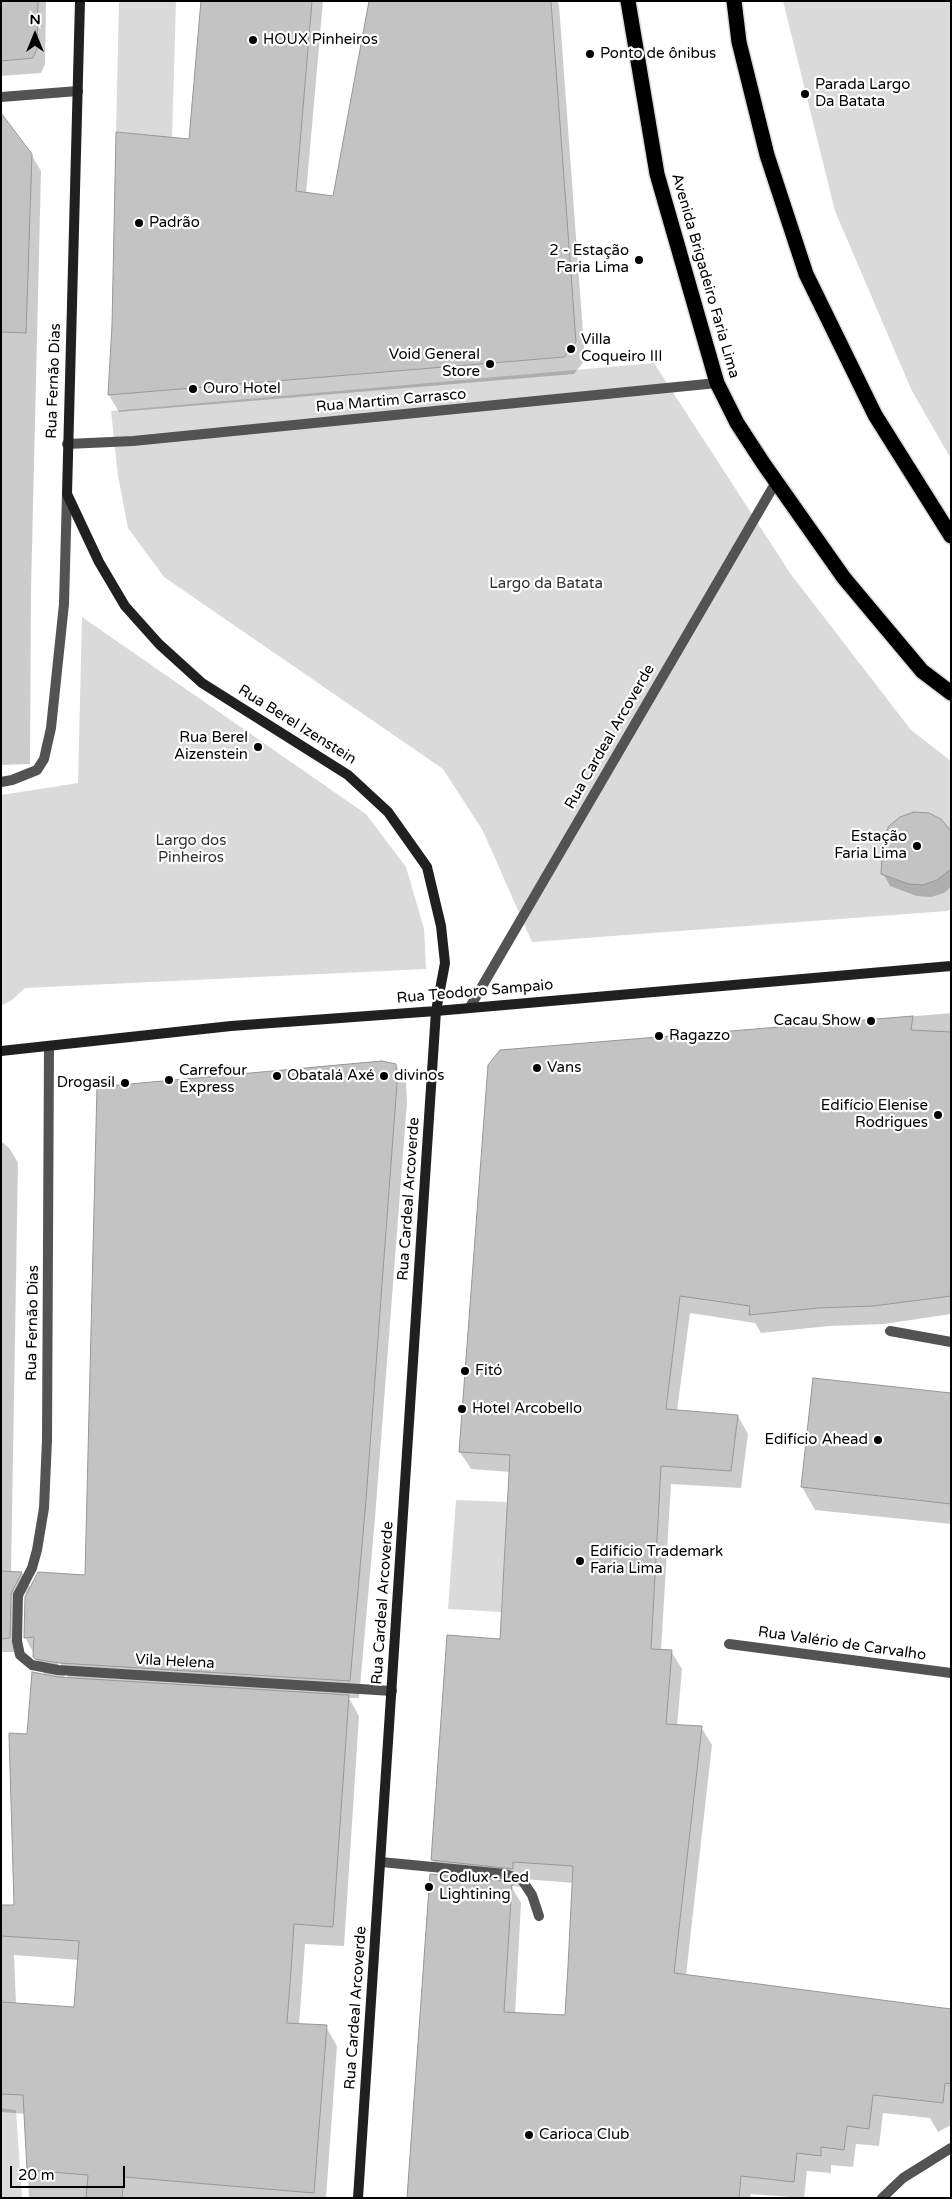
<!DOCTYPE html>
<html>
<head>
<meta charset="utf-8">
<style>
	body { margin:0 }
	#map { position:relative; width:952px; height:2199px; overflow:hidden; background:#fff; font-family:"Varela Round",sans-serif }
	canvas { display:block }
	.frame { position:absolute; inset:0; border:2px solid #000; pointer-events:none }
	.north { position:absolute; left:10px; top:10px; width:50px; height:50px; -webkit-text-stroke:4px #fff; paint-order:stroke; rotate:0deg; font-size:14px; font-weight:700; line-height:20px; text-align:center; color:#000 }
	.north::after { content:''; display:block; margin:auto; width:18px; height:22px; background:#000; clip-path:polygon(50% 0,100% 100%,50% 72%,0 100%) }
	.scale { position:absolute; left:10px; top:2166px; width:115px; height:22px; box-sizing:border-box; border:2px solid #000; border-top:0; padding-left:6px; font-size:15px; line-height:18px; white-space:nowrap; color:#000; -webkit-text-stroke:4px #fff; paint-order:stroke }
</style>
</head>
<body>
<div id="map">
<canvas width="952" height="2199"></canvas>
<div class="frame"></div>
<div class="north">N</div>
<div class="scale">20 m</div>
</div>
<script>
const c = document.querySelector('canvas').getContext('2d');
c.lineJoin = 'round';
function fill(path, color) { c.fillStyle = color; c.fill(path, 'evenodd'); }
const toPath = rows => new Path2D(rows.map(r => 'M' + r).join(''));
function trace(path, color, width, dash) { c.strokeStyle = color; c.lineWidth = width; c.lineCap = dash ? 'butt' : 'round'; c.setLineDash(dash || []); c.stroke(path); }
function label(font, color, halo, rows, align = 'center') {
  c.font = font + ' "Varela Round",sans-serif'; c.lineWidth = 4.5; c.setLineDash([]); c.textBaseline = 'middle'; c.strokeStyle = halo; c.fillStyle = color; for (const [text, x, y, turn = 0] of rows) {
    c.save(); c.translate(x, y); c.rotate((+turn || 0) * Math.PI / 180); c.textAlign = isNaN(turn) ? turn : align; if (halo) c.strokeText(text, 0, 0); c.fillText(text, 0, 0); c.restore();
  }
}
fill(toPath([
	[119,1,176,1,172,138,116,132],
	[783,1,951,1,951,459,911,389,835,211],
	[654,363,790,573,911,730,951,761,951,909,947,911,532,942,483,831,443,769,164,577,128,528,118,476,111,411],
	[82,617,366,814,406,867,424,929,426,969,25,988,12,1000,1,1006,1,795,78,783],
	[456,1500,508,1502,501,1612,448,1609],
	[1,2108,16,2110,22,2198,1,2198]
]), '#dadada');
fill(toPath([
	[1,1,46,1,45,64,41,73,1,76],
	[202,1,323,1,306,194,334,198,371,1,557,1,559,5,585,360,574,374,119,412,109,395,190,140],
	[1,141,31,154,41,171,31,590,30,764,1,765],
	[951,833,951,887,944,893,931,897,917,896,890,886,883,873],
	[951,1013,951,1314,884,1324,829,1326,761,1333,755,1323,690,1313,677,1411,738,1416,748,1434,741,1488,671,1484,661,1651,671,1651,682,1669,677,1726,701,1727,712,1745,686,1975,951,2011,951,2125,938,2132,930,2118,883,2113,879,2146,856,2144,853,2167,831,2165,831,2173,807,2171,804,2198,751,2194,750,2198,415,2198,442,1876,432,1860,501,1640,511,1472,471,1469,460,1452,501,1052],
	[523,1879,574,1883,566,2017,515,2014,521,1903,511,1886,522,1887],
	[396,1065,406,1083,407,1102,375,1518,359,1698,349,1698,359,1716,344,1946,305,1944,299,2025,326,2027,337,2046,326,2198,29,2198,25,2114,1,2112,1,1906,15,1907,28,1735,45,1676,25,1637,26,1592,18,1608,17,1652,1,1652,1,1141,10,1149,18,1163,11,1572,22,1573,31,1588,87,1576],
	[57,1657,69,1679,66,1679,55,1658],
	[14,1955,79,1960,75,2009,16,2004],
	[814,1380,951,1394,951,1524,815,1510,802,1487]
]), '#0003');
const building = toPath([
	[1,1,38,1,37,48,33,58,1,61,1,1],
	[201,1,312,1,296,191,333,196,369,1,551,1,576,342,564,357,108,395,112,325,116,132,189,139,201,1],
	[1,113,32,154,26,333,1,332,1,113],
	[914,812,929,813,941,819,951,831,951,869,937,880,923,885,909,884,881,874,883,838,889,826,900,817,914,812],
	[913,1016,911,1030,951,1032,951,1296,873,1306,818,1308,749,1315,750,1306,680,1296,666,1409,738,1415,731,1471,661,1466,651,1649,672,1650,666,1724,702,1726,674,1973,951,2009,951,2084,945,2083,943,2103,873,2095,869,2129,847,2126,844,2150,821,2147,821,2156,797,2153,794,2182,741,2176,739,2198,407,2198,430,1874,504,1881,512,1884,504,2012,565,2015,568,1966,573,1866,513,1862,513,1869,431,1860,447,1635,500,1639,510,1455,459,1452,488,1065,500,1050,913,1016],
	[382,1061,396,1064,397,1083,366,1500,350,1681,59,1663,35,1659,33,1657,34,1637,24,1638,25,1597,38,1572,85,1575,97,1087,382,1061],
	[813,1378,951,1393,951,1504,801,1487,813,1378],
	[1,1571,22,1572,11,1594,10,1638,1,1639,1,1571],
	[32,1672,58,1677,349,1695,333,1927,294,1924,291,1971,287,2023,327,2025,314,2193,124,2177,122,2198,86,2198,88,2175,27,2170,23,2095,1,2094,1,2002,74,2007,79,1941,1,1936,1,1905,14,1905,9,1733,27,1734,32,1672]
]);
fill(building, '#c3c3c3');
trace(building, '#979797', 1);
const highway = toPath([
	[628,1,657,174,717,383,737,423,763,463,844,578,922,671,951,693],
	[734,1,739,42,767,155,806,274,875,415,951,536]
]);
trace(highway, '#dbdbdb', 18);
trace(toPath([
	[890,1331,951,1342],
	[18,1595,17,1641,20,1655,32,1665,58,1670,392,1691],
	[381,1862,505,1874,522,1880,532,1895,539,1916]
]), '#535353', 10);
trace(toPath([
	[1,97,78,91],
	[67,444,133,441,717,383],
	[1,782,12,780,37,770,44,759,51,728,64,604,67,494],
	[470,1007,776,482],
	[18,1595,32,1568,37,1550,44,1508,47,1440,49,1046],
	[729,1644,951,1673],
	[882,2198,903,2178,951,2148]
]), '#535353', 10);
trace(toPath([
	[80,1,67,494,99,562,125,606,159,644,202,683,348,775,388,812,427,867,441,926,445,963,436,1011,358,2198],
	[1,1051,231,1026,436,1011,951,966]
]), '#202020', 10);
trace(highway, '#000', 15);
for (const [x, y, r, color] of [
	[253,40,5,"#000"],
	[590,54,5,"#000"],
	[805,94,5,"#000"],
	[139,223,5,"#000"],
	[639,260,5,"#000"],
	[571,349,5,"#000"],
	[490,364,5,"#000"],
	[193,389,5,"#000"],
	[258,747,5,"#000"],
	[917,846,5,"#000"],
	[871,1021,5,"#000"],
	[659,1036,5,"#000"],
	[537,1068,5,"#000"],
	[277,1076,5,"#000"],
	[384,1076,5,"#000"],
	[169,1080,5,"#000"],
	[125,1083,5,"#000"],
	[938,1115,5,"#000"],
	[465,1371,5,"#000"],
	[462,1409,5,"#000"],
	[878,1440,5,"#000"],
	[580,1561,5,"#000"],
	[429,1887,5,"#000"],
	[529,2135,5,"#000"]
]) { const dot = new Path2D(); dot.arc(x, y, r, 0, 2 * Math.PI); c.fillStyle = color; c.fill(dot); trace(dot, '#fff', 2); }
label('15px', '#000', '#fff', [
	["HOUX Pinheiros",263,40],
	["Ponto de ônibus",600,54],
	["Parada Largo",815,85],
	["Da Batata",815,102],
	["Padrão",149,223],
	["2 - Estação",629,251,"right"],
	["Faria Lima",629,268,"right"],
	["Villa",581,340],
	["Coqueiro III",581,357],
	["Void General",480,355,"right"],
	["Store",480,372,"right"],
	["Ouro Hotel",203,389],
	["Rua Berel",248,738,"right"],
	["Aizenstein",248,755,"right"],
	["Estação",907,837,"right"],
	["Faria Lima",907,854,"right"],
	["Cacau Show",861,1021,"right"],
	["Ragazzo",669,1036],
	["Vans",547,1068],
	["Carrefour",179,1071],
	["Express",179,1088],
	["Obatalá Axé",287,1076],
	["divinos",394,1076],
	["Drogasil",115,1083,"right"],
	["Edifício Elenise",928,1106,"right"],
	["Rodrigues",928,1123,"right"],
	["Fitó",475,1371],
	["Hotel Arcobello",472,1409],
	["Edifício Ahead",868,1440,"right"],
	["Edifício Trademark",590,1552],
	["Faria Lima",590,1569],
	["Codlux - Led",439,1878],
	["Lightining",439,1895],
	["Carioca Club",539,2135]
], 'left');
label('15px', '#000', '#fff', [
	["Avenida Brigadeiro Faria Lima",705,276,74],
	["Rua Fernão Dias",54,381,-88],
	["Rua Martim Carrasco",391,401,-5],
	["Rua Berel Izenstein",297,725,32],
	["Rua Cardeal Arcoverde",610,737,-60],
	["Rua Teodoro Sampaio",475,992,-5],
	["Rua Cardeal Arcoverde",409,1199,-86],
	["Rua Fernão Dias",33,1323,-89],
	["Rua Cardeal Arcoverde",383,1603,-86],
	["Rua Valério de Carvalho",842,1644,8],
	["Vila Helena",175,1662,3],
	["Rua Cardeal Arcoverde",356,2008,-86]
]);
label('15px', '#313131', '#fff', [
	["Largo da Batata",546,584],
	["Largo dos",191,841],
	["Pinheiros",191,858]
]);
</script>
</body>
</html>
